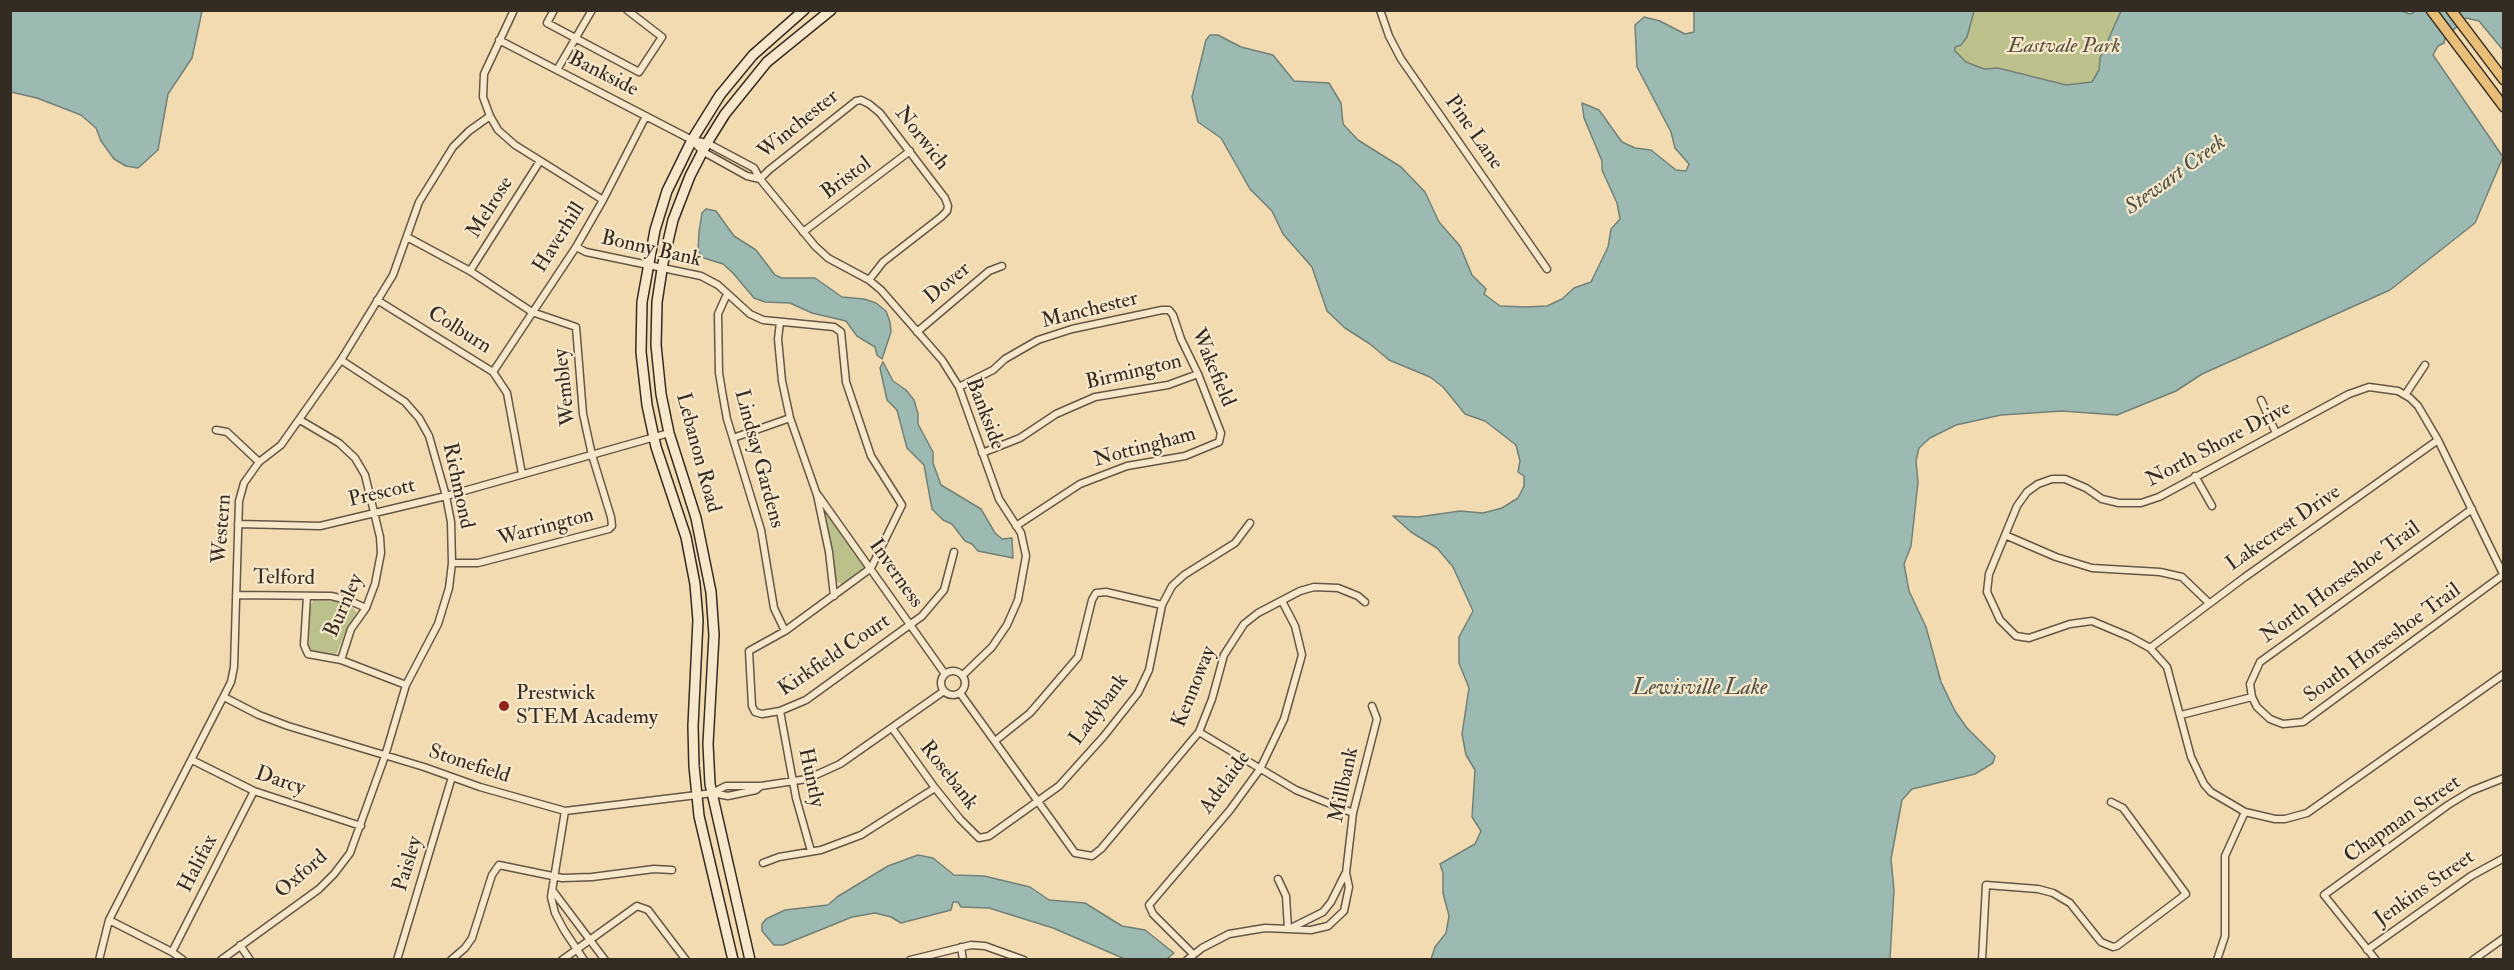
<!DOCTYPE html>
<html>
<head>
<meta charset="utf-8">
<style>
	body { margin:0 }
	#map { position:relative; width:2514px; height:970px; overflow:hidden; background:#f2dbb1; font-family:"IM FELL Double Pica",serif }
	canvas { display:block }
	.frame { position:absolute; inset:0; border:12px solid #342b22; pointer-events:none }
</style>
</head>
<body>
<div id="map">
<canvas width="2514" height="970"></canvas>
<div class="frame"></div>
</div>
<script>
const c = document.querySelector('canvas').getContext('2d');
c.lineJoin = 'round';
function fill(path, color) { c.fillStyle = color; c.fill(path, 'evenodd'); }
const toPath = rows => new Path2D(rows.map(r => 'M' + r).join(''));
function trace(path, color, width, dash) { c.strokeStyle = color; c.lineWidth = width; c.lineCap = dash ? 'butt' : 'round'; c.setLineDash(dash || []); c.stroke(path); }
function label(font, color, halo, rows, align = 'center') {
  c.font = font + ' "IM FELL Double Pica",serif'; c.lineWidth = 4.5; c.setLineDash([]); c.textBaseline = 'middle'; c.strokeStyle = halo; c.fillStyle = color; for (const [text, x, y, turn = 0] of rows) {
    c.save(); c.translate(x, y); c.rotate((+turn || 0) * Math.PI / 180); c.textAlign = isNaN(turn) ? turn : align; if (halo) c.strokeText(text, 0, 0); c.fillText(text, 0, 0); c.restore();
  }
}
fill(toPath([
	[1974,11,2121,11,2100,58,2099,70,2092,82,2066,85,1998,68,1984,69,1966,62,1955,51,1955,47,1961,45,1967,37],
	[825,508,864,564,865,568,843,585,836,581],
	[314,600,339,601,350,605,357,613,347,628,336,655,314,653,309,650,309,608]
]), '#bcc08a');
const water = toPath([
	[11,10,202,11,192,58,168,94,158,150,138,168,126,166,114,159,101,141,96,128,81,115,37,98,11,92,11,10],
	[2399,10,2410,14,2418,10,2503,11,2503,50,2479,21,2466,18,2445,38,2444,43,2438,46,2433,55,2503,157,2475,223,2390,290,2202,374,2176,391,2117,415,2062,411,2001,415,1956,425,1930,438,1919,448,1916,461,1918,482,1913,528,1911,546,1904,564,1909,591,1926,627,1941,682,1955,711,1967,728,1995,756,1993,763,1975,774,1912,789,1902,800,1891,859,1894,890,1890,959,1431,959,1435,947,1446,933,1449,916,1443,893,1443,873,1440,864,1475,844,1481,831,1472,817,1475,770,1466,755,1462,734,1469,688,1459,663,1459,637,1473,611,1453,567,1437,548,1411,532,1393,516,1418,517,1460,511,1483,513,1502,508,1518,498,1524,486,1524,476,1518,472,1520,461,1516,445,1485,421,1465,414,1443,387,1430,377,1389,360,1370,344,1345,328,1327,311,1312,267,1283,234,1272,211,1250,189,1221,138,1198,122,1192,97,1206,40,1210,35,1218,35,1241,47,1273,55,1294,81,1329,83,1341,103,1343,124,1358,140,1401,167,1425,192,1439,222,1460,246,1472,275,1486,289,1484,294,1500,306,1525,307,1547,306,1562,299,1574,288,1591,282,1608,247,1611,229,1620,219,1617,203,1602,170,1602,161,1584,118,1582,103,1599,110,1622,142,1635,148,1651,150,1676,170,1686,171,1689,164,1675,148,1671,132,1637,67,1635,25,1644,17,1660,21,1685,34,1694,32,1694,11,1974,11,1967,37,1961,45,1955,47,1955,51,1966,62,1984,69,1998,68,2066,85,2092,82,2099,70,2100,58,2121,11,2399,10],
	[706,209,716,211,734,236,756,250,775,275,782,278,815,278,842,297,864,299,876,303,886,311,890,322,891,332,882,359,877,355,875,347,857,336,846,321,812,313,790,303,765,302,754,298,733,273,723,264,704,258,698,251,699,232,702,213,706,209],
	[883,362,893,381,906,390,914,400,918,414,918,424,933,452,933,463,941,485,981,509,995,533,1002,539,1012,538,1013,558,978,551,972,544,965,541,952,524,943,520,932,509,924,465,907,448,897,410,887,400,880,368,883,362],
	[918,855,933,858,954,875,984,876,1030,887,1049,900,1085,903,1122,926,1145,930,1174,953,1167,959,1125,959,1053,928,989,908,961,907,958,902,953,902,951,910,901,923,891,917,875,913,852,917,783,945,774,945,762,931,762,924,766,919,785,910,828,905,837,897,888,866,918,855]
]);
fill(water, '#9cbab2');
trace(water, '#728178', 1.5);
const street = toPath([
	[514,10,484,74,483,97,490,116,498,130,515,145,603,200],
	[554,10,547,23,639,72,662,37,627,10],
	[1380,10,1389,36,1401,59,1547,269],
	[499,40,692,140,707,143,754,168,760,179,815,246,828,258,869,280,881,290,942,360,959,387,999,499,1021,533,1026,556,1018,600,1007,625,992,647,963,675],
	[557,70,592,10],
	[692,140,702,151,747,176,760,179],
	[760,179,769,170,856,101,861,100,869,104,880,113,945,198,948,206,947,211,941,217,883,262,869,280],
	[803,232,910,151],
	[407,237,470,271,532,312,576,327,583,414,592,455,611,517,612,526,609,529,478,563,452,563],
	[576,247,586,252,701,276,718,285,750,314,763,320,834,327,841,332,846,382,871,456,902,505,871,568,785,631,749,651,752,706,755,712,762,714,780,711,806,700,922,616,944,590,954,552],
	[470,271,540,161],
	[727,294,718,314,719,373,723,397,727,419,761,530,774,608,785,631],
	[377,300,493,372,507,393,522,474],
	[780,322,778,339,782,381,790,418,817,495,829,552,834,596],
	[917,332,989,271,1002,266],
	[493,372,576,247,603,200,646,116],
	[959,387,993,370,1005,359,1038,340,1072,329,1162,310,1169,310,1173,315,1181,339,1198,374,1221,433,1219,442,1185,456,1127,466,1080,484,1016,526],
	[2405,395,2425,365],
	[2261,400,2276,433],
	[300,420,339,443,355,458,365,475,380,537,381,553,375,584,366,608,351,629,341,660],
	[216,430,227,432,259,462],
	[733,438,790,418],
	[982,453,1020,438,1056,414,1095,397,1168,385,1198,374],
	[2195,476,2212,506],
	[818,495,945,674],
	[2472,509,2260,662,2250,684,2252,697,2257,707,2270,719,2283,724,2303,722,2503,575],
	[238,524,320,526,446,496,669,433],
	[2005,535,2056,557,2092,568,2160,572,2182,577,2209,603],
	[2504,576,2438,440,2418,406,2410,398,2398,391,2369,387,2349,394,2159,497,2141,503,2119,503,2102,499,2086,488,2065,479,2052,479,2038,484,2027,492,2017,506,1989,574,1987,592,2000,620,2016,636,2029,638,2070,624,2092,621,2130,637,2150,648,2167,667,2191,757,2204,784,2211,792,2245,812,2275,819,2285,819,2307,813,2504,674],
	[236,595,331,596,348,600,366,608],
	[307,596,304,645,308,654,341,660,406,685],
	[2150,648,2245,577,2438,440],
	'941 683a12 12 0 1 1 24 0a12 12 0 1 1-24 0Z',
	[960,693,1075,853,1092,856,1101,849,1199,732,1212,699,1224,655,1244,624,1258,613,1300,591,1314,587,1338,588,1358,596,1365,602],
	[224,697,259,715,288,726,424,767,480,787,565,811,697,795,712,793,726,786,761,786,807,779,840,764,944,691],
	[780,711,796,798,811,851],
	[2181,715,2252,697],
	[892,728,935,788,960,819,979,838,989,836,1059,786,1104,736,1138,693,1149,670,1162,605,1172,586,1184,575,1235,543,1250,523],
	[1199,732,1296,790,1353,813],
	[995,741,1030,713,1078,657,1092,600,1096,593,1106,592,1162,605],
	[192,760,254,791,361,826],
	[712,793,728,796,756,790,761,786],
	[565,811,551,897,555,913,564,930,584,960],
	[763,863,779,857,821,850,861,835,935,788],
	[1278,879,1286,896,1288,929],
	[553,891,605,960],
	[109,920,172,952,183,960],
	[1291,928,1323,912,1331,902,1345,874],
	[240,945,250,960],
	[961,947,963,960],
	[2367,950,2471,876,2504,858],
	[172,952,254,791],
	[1193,954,1153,914,1149,905,1230,810,1260,769,1284,719,1302,655,1295,626,1282,601],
	[99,960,109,920,231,682,234,667,239,501,244,483,259,462,281,445,341,360,393,275,419,202,453,147,469,131,490,116],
	[221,960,319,889,334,874,350,853,385,756,406,685,438,624,449,588,452,563,451,522,446,496,429,436,419,418,405,402,341,360],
	[397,960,452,777],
	[451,960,465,948,472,938,492,875,499,865,562,878,592,877,654,869,672,870],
	[562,960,637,906,648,910,686,960],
	[910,960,971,945,985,946,1024,960],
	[1187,960,1202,948,1229,934,1265,928,1311,930,1328,926,1344,911,1349,887,1346,873,1353,813,1377,719,1372,706],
	[1982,960,1986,885,2038,889,2053,893,2070,903,2101,942,2113,947,2117,946,2186,894,2123,808,2111,802],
	[2217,960,2225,936,2225,856,2245,812],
	[2376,960,2324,895,2448,805,2471,791,2504,778],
	[2473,960,2504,938]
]);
const secondary = toPath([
	[733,960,699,816,694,766,693,726,698,620,695,584,686,537,656,447,647,405,641,352,642,302,655,230,667,191,692,140,720,95,753,55,804,10],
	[750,960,710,784,708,744,714,635,711,592,696,518,669,433,661,394,656,345,657,302,663,263,673,220,690,176,707,143,725,114,767,62,831,10]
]);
const primary = toPath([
	[2431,10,2504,107],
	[2451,10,2504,80]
]);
trace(street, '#645746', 9);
trace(secondary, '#342b22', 12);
trace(primary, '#342b22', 12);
trace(street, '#f7e8cc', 6);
trace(secondary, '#f7e8cc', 9);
trace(primary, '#e9be78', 9);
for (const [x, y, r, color] of [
	[504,706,6,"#8f2418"]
]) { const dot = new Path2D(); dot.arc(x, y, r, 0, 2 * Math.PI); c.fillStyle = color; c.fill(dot); trace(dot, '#f7e8cc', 2); }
label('italic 21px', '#56503c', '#f7e8cc', [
	["Eastvale Park",2064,47]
]);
label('21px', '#342b22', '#f7e8cc', [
	["Bankside",603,75,27],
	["Winchester",799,125,-39],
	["Pine Lane",1473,133,55],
	["Norwich",921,139,52],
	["Bristol",847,179,-37],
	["Melrose",491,208,-58],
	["Haverhill",560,238,-58],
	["Bonny Bank",651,250,13],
	["Dover",948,284,-40],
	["Manchester",1090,311,-14],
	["Colburn",459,331,32],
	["Wakefield",1212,368,67],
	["Birmington",1134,373,-13],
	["Wembley",566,387,-96],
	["Bankside",984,414,69],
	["North Shore Drive",2219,445,-28],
	["Nottingham",1145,448,-15],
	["Lebanon Road",697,453,75],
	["Lindsay Gardens",758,459,75],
	["Richmond",457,486,78],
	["Prescott",382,494,-13],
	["Warrington",546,528,-15],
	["Western",223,529,-86],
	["Lakecrest Drive",2284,529,-35],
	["Inverness",895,574,55],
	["Telford",284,579,1],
	["North Horseshoe Trail",2341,583,-36],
	["Burnley",345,606,-66],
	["South Horseshoe Trail",2383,644,-36],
	["Kirkfield Court",835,656,-34],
	["Kennoway",1195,687,-68],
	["Ladybank",1100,710,-53],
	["Stonefield",469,765,18],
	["Rosebank",948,776,52],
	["Huntly",810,778,78],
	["Darcy",280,782,19],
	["Adelaide",1226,783,-54],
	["Millbank",1345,785,-78],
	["Chapman Street",2403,820,-35],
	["Halifax",199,864,-63],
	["Paisley",409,864,-73],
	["Oxford",302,875,-41],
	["Jenkins Street",2425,889,-35]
]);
label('21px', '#342b22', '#f7e8cc', [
	["Prestwick",516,694],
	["STEM Academy",516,718]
], 'left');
label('italic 22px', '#4e4f46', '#f7e8cc', [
	["Stewart Creek",2176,176,-36],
	["Lewisville Lake",1700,689]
]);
</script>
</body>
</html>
